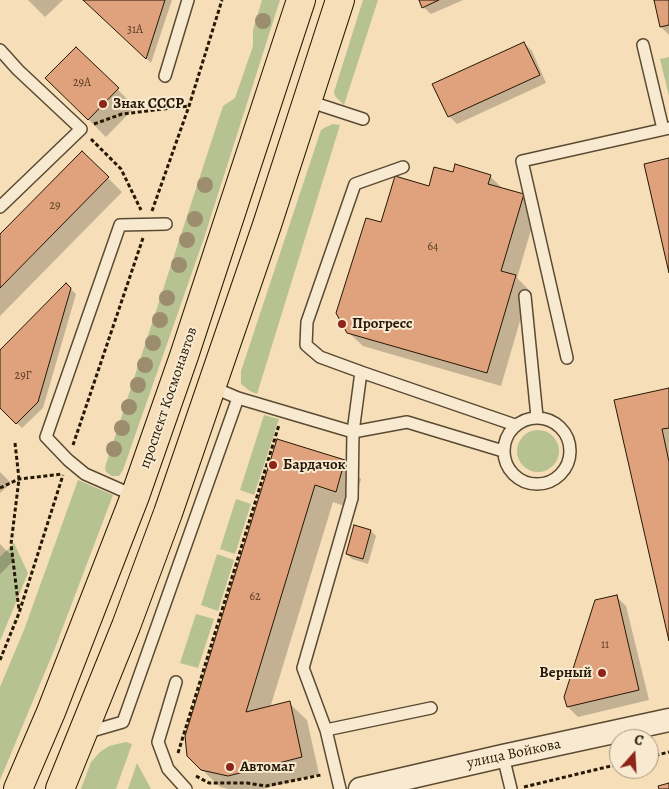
<!DOCTYPE html>
<html>
<head>
<meta charset="utf-8">
<style>
	body { margin:0 }
	#map { position:relative; width:669px; height:789px; overflow:hidden; background:#f5deb8; font-family:Alegreya,serif }
	canvas { display:block }
	.north { position:absolute; left:609px; top:729px; width:50px; height:50px; box-sizing:border-box; background:#f8ead1; border:1px solid #a4967f; border-radius:50%; rotate:19deg; font-size:14px; font-weight:700; line-height:20px; text-align:center; color:#261804 }
	.north::after { content:''; display:block; margin:auto; width:18px; height:22px; background:#8f2418; clip-path:polygon(50% 0,100% 100%,50% 72%,0 100%) }
</style>
</head>
<body>
<div id="map">
<canvas width="669" height="789"></canvas>
<div class="north">С</div>
</div>
<script>
const c = document.querySelector('canvas').getContext('2d');
c.lineJoin = 'round';
function fill(path, color) { c.fillStyle = color; c.fill(path, 'evenodd'); }
const toPath = rows => new Path2D(rows.map(r => 'M' + r).join(''));
function trace(path, color, width, dash) { c.strokeStyle = color; c.lineWidth = width; c.lineCap = dash ? 'butt' : 'round'; c.setLineDash(dash || []); c.stroke(path); }
function label(font, color, halo, rows, align = 'center') {
  c.font = font + ' Alegreya,serif'; c.lineWidth = 4; c.setLineDash([]); c.textBaseline = 'middle'; c.strokeStyle = halo; c.fillStyle = color; for (const [text, x, y, turn = 0] of rows) {
    c.save(); c.translate(x, y); c.rotate((+turn || 0) * Math.PI / 180); c.textAlign = isNaN(turn) ? turn : align; if (halo) c.strokeText(text, 0, 0); c.fillText(text, 0, 0); c.restore();
  }
}
fill(toPath([
	[262,0,280,0,204,238,123,470,119,476,112,476,106,472,105,468,106,464,223,106,235,98,253,46,253,30],
	[363,0,378,0,344,105,335,96,334,92],
	[669,57,669,96,660,59],
	[333,124,340,125,257,394,250,391,241,384,241,371,321,130,326,127],
	[264,415,279,419,254,495,240,490],
	'517 451a21 21 0 1 1 42 0a21 21 0 1 1-42 0Z',
	[78,480,113,495,55,648,0,780,0,687,24,630],
	[236,499,251,504,235,554,220,549],
	[14,543,28,573,0,641,0,557],
	[217,554,234,560,218,611,201,605],
	[196,614,214,619,198,668,180,663],
	[126,742,132,744,116,789,81,789,91,762,100,752,109,746],
	[137,763,151,789,128,789]
]), '#b7c292');
fill(toPath([
	[28,0,63,0,45,17],
	[85,0,172,0,151,63,90,5],
	[420,0,463,0,431,14,423,7],
	[655,0,669,0,669,35,661,27],
	[524,43,532,51,546,83,457,124,449,116],
	[76,48,135,107,106,137,47,78],
	[82,152,122,192,0,316,0,235],
	[453,173,490,176,504,190,523,195,537,209,517,278,529,290,501,386,363,346,348,332,382,224,430,187],
	[66,285,76,294,43,408,22,428,0,407,0,352],
	[669,389,669,636,616,401],
	[277,440,344,462,361,479,353,509,333,502,270,708,289,703,307,720,319,774,263,789,228,789,220,787,188,756],
	[0,472,11,483,0,493],
	[355,526,371,531,376,536,368,564,352,559,347,554],
	[0,544,15,559,0,574],
	[616,596,626,606,649,700,578,717,568,707]
]), '#0003');
const building = toPath([
	[83,0,165,0,146,59,83,0],
	[419,0,439,0,422,8,419,0],
	[654,0,669,0,669,25,660,27,654,0],
	[524,42,540,75,448,117,432,84,524,42],
	[76,47,119,88,88,120,45,78,76,47],
	[82,151,109,177,0,288,0,234,82,151],
	[669,158,669,273,644,164,669,158],
	[455,164,491,175,488,184,524,194,501,271,516,275,487,373,347,333,336,313,366,218,381,222,395,176,429,186,434,167,453,172,455,164],
	[66,283,71,288,38,402,16,424,0,408,0,350,66,283],
	[669,388,669,428,662,429,669,462,669,641,614,400,669,388],
	[277,439,345,460,336,492,315,485,246,712,290,701,302,757,228,776,201,770,187,756,185,736,277,439],
	[354,525,371,530,363,559,346,554,354,525],
	[617,595,639,690,567,707,564,697,595,600,617,595],
	[669,783,669,789,659,789,658,786,669,783]
]);
fill(building, '#dfa27c');
trace(building, '#261804', 1);
const service = toPath([
	[643,45,663,129],
	[0,50,18,70,81,129,0,207],
	[165,76,188,0],
	[308,101,363,119],
	[525,296,537,417],
	[567,358,522,161,669,128],
	[361,372,515,425],
	[212,387,238,398,353,432,407,422,503,451],
	'504 451a33 33 0 1 1 66 0a33 33 0 1 1-66 0Z',
	[135,496,85,474,68,460,46,437,120,225,166,224],
	[176,682,158,742,168,769,186,789],
	[326,730,431,708],
	[85,733,123,722,238,398],
	[503,756,511,789],
	[340,789,326,730,303,668,352,498,353,432,361,372,320,357,306,345,307,322,355,184,403,167]
]);
const minor = toPath([
	[360,789,503,756,669,720]
]);
const primary = toPath([
	[18,789,51,712,135,496,184,356,301,0],
	[60,789,126,626,168,513,267,225,340,0]
]);
trace(service, '#5a4a31', 14);
trace(minor, '#5a4a31', 25);
trace(primary, '#261804', 30);
trace(toPath([
	[94,124,122,114,189,106],
	[91,139,121,169,141,210],
	[152,211,189,106,222,0],
	[15,443,19,479,11,544,19,610],
	[73,445,143,238],
	[0,488,19,479,62,474],
	[0,660,19,613,63,475],
	[178,753,279,425],
	[649,757,669,752],
	[196,776,209,783,247,783,266,786,321,775],
	[524,787,619,764]
]), '#261804', 3, [4, 2.5]);
trace(service, '#f8ead1', 11);
trace(minor, '#f8ead1', 22);
trace(primary, '#f5deb8', 28);
c.fillStyle = '#9b8d6d';
for (const [x, y] of [
	[263,21],
	[205,185],
	[195,219],
	[187,240],
	[179,265],
	[167,298],
	[160,320],
	[153,343],
	[145,365],
	[138,385],
	[129,407],
	[122,428],
	[114,449]
]) { c.beginPath(); c.arc(x, y, 8, 0, 2 * Math.PI); c.fill(); }
for (const [x, y, r, color] of [
	[103,104,5,"#8f2418"],
	[342,324,5,"#8f2418"],
	[273,465,5,"#8f2418"],
	[602,673,5,"#8f2418"],
	[230,767,5,"#8f2418"]
]) { const dot = new Path2D(); dot.arc(x, y, r, 0, 2 * Math.PI); c.fillStyle = color; c.fill(dot); trace(dot, '#f8ead1', 2); }
label('12px', '#543a22', null, [
	["31А",135,30],
	["29А",82,83],
	["29",55,206],
	["64",433,247],
	["29Г",23,376],
	["62",255,597],
	["11",605,645]
]);
label('bold 15px', '#261804', '#f8ead1', [
	["Знак СССР",113,104],
	["Прогресс",352,324],
	["Бардачок",283,465],
	["Верный",592,673,"right"],
	["Автомаг",240,767]
], 'left');
label('15px', '#261804', '#f8ead1', [
	["проспект Космонавтов",169,398,-71],
	["улица Войкова",514,754,-12]
]);
</script>
</body>
</html>
